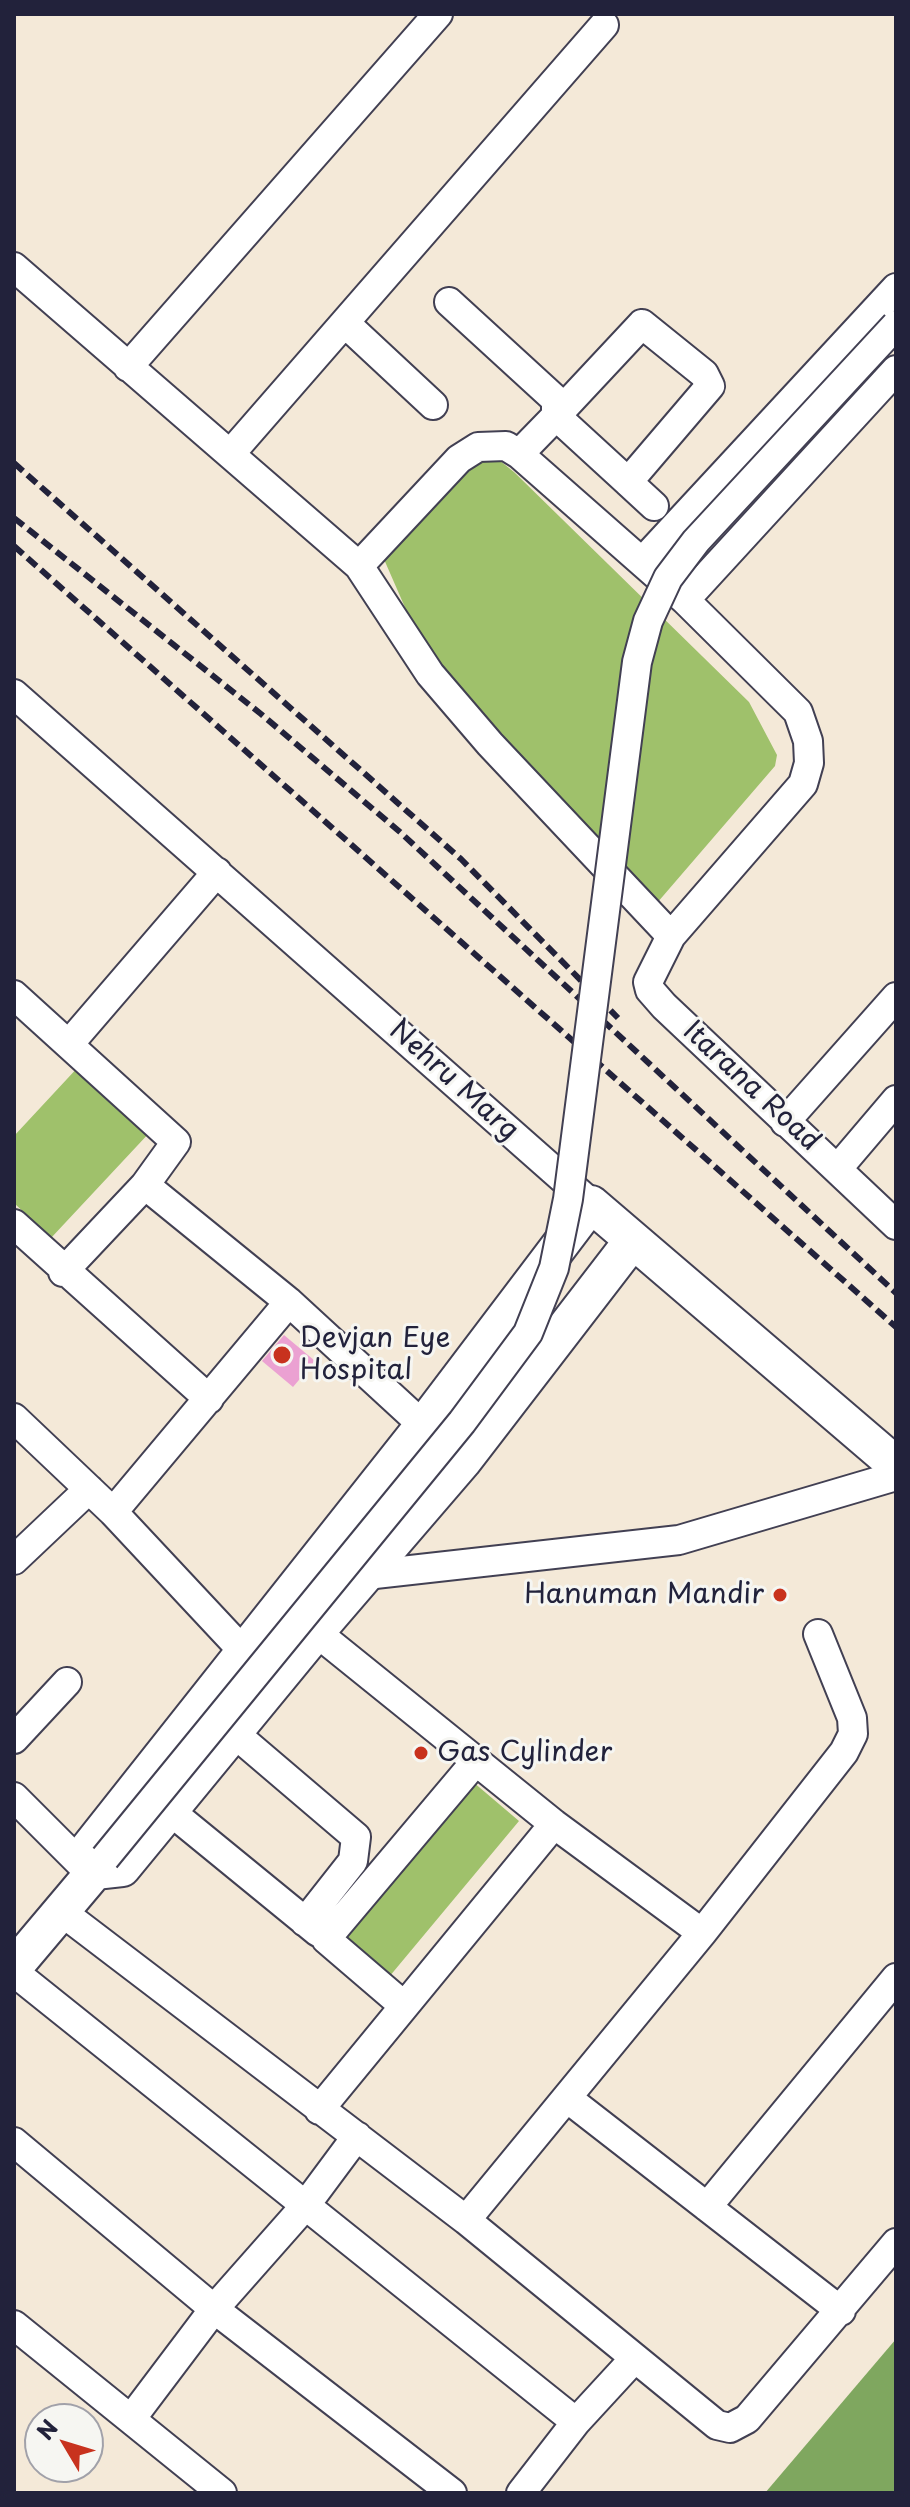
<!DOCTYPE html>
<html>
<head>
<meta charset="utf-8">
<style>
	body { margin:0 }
	#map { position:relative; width:910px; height:2507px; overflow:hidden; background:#f4e9d8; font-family:"Playpen Sans",sans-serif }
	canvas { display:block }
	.frame { position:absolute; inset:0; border:16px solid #22223b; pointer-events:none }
	.north { position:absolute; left:24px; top:2403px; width:80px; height:80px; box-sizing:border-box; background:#f6f6f2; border:2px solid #a1a1a9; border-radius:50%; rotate:308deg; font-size:22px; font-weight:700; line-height:32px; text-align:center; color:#22223b }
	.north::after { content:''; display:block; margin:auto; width:28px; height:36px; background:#c8321e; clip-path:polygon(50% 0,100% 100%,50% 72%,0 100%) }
</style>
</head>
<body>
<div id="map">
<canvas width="910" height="2507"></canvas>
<div class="frame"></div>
<div class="north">N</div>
</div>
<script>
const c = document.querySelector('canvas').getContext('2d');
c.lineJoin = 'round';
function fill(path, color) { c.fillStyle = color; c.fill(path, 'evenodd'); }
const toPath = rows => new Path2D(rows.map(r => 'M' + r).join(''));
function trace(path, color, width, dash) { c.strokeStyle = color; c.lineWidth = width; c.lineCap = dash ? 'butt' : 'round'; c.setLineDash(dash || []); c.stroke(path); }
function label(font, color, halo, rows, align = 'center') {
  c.font = font + ' "Playpen Sans",sans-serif'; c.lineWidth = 6; c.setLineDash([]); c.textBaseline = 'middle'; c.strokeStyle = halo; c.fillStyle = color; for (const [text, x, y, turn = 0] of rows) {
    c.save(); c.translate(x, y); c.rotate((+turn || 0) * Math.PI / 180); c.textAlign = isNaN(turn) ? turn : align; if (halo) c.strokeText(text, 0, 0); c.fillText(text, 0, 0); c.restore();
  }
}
fill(toPath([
	[486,458,499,460,514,472,749,702,777,755,775,766,657,903,437,669,414,628,383,557,461,469],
	[80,1065,151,1131,51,1238,14,1203,14,1136],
	[466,1776,519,1821,384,1983,330,1938]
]), '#9fc16b');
fill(toPath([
	[896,2339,896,2493,765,2493]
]), '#7fa75f');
fill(toPath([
	[284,1335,315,1361,293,1387,262,1361]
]), '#eba1d2');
const minor = toPath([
	[14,267,359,566,430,674,490,744,671,936],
	[449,302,556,400,556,416,519,454],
	[345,323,433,405],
	[642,324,704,374,710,386,628,482,556,416,642,324],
	[128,367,438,14],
	[231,453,604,25],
	[628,482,654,506],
	[643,561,896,288],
	[359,566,459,459,478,447,506,446,519,454,685,600,798,712,808,741,809,763,803,784,671,936,648,982,650,990,664,1006,896,1225],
	[685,600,896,370],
	[14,694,586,1199],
	[14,995,176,1142,145,1185,63,1272],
	[69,1044,217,872],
	[785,1122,896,997],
	[839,1167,896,1100],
	[145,1185,289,1302,439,1440],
	[14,1224,209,1399],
	[14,1418,113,1512,257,1666],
	[113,1512,289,1302],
	[14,1560,89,1489],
	[366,1575,679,1540,896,1476],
	[316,1632,554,1824,702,1933,844,1752,853,1734,852,1718,818,1634],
	[234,1733,356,1837,353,1861,305,1922],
	[14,1739,67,1682],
	[14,1797,92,1875],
	[170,1811,318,1932],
	[62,1912,466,2220,717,2425,730,2428,747,2419,896,2243],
	[14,1972,576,2422],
	[403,2005,326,1939,476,1761],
	[567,2098,841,2311],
	[319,2110,554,1824],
	[14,2142,214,2309,452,2493],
	[707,2207,896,1978],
	[466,2220,702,1933],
	[14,2325,222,2493],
	[131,2419,214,2309,305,2206,357,2136],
	[521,2493,576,2422,634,2359]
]);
const major = toPath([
	[95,1871,89,1848,423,1426,591,1204,896,1465],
	[14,1967,95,1871,122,1868,316,1632,463,1461,633,1240]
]);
trace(minor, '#424053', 32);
trace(major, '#424053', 40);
trace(minor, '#fff', 28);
trace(major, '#fff', 36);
trace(toPath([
	[14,463,461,859,618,1018],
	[14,518,261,714,400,832,896,1293],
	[14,546,896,1327]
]), '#22223b', 6, [12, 6]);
const minorBridge = toPath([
	[105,1858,462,1422,528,1333,554,1268,568,1199,637,662,648,621,668,578,696,541,896,325]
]);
trace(minorBridge, '#424053', 32, []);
trace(minorBridge, '#fff', 28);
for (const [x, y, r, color] of [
	[282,1355,10,"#c8321e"],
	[780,1595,8,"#c8321e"],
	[421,1753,8,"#c8321e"]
]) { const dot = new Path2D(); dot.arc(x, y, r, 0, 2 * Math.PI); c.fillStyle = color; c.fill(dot); trace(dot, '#f6f6f2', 3); }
label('28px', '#22223b', '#f6f6f2', [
	["Nehru Marg",453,1081,42],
	["Itarana Road",751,1087,43]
]);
label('28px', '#22223b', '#f6f6f2', [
	["Devjan Eye",300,1339],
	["Hospital",300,1371],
	["Hanuman Mandir",764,1595,"right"],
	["Gas Cylinder",437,1753]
], 'left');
</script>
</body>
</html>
